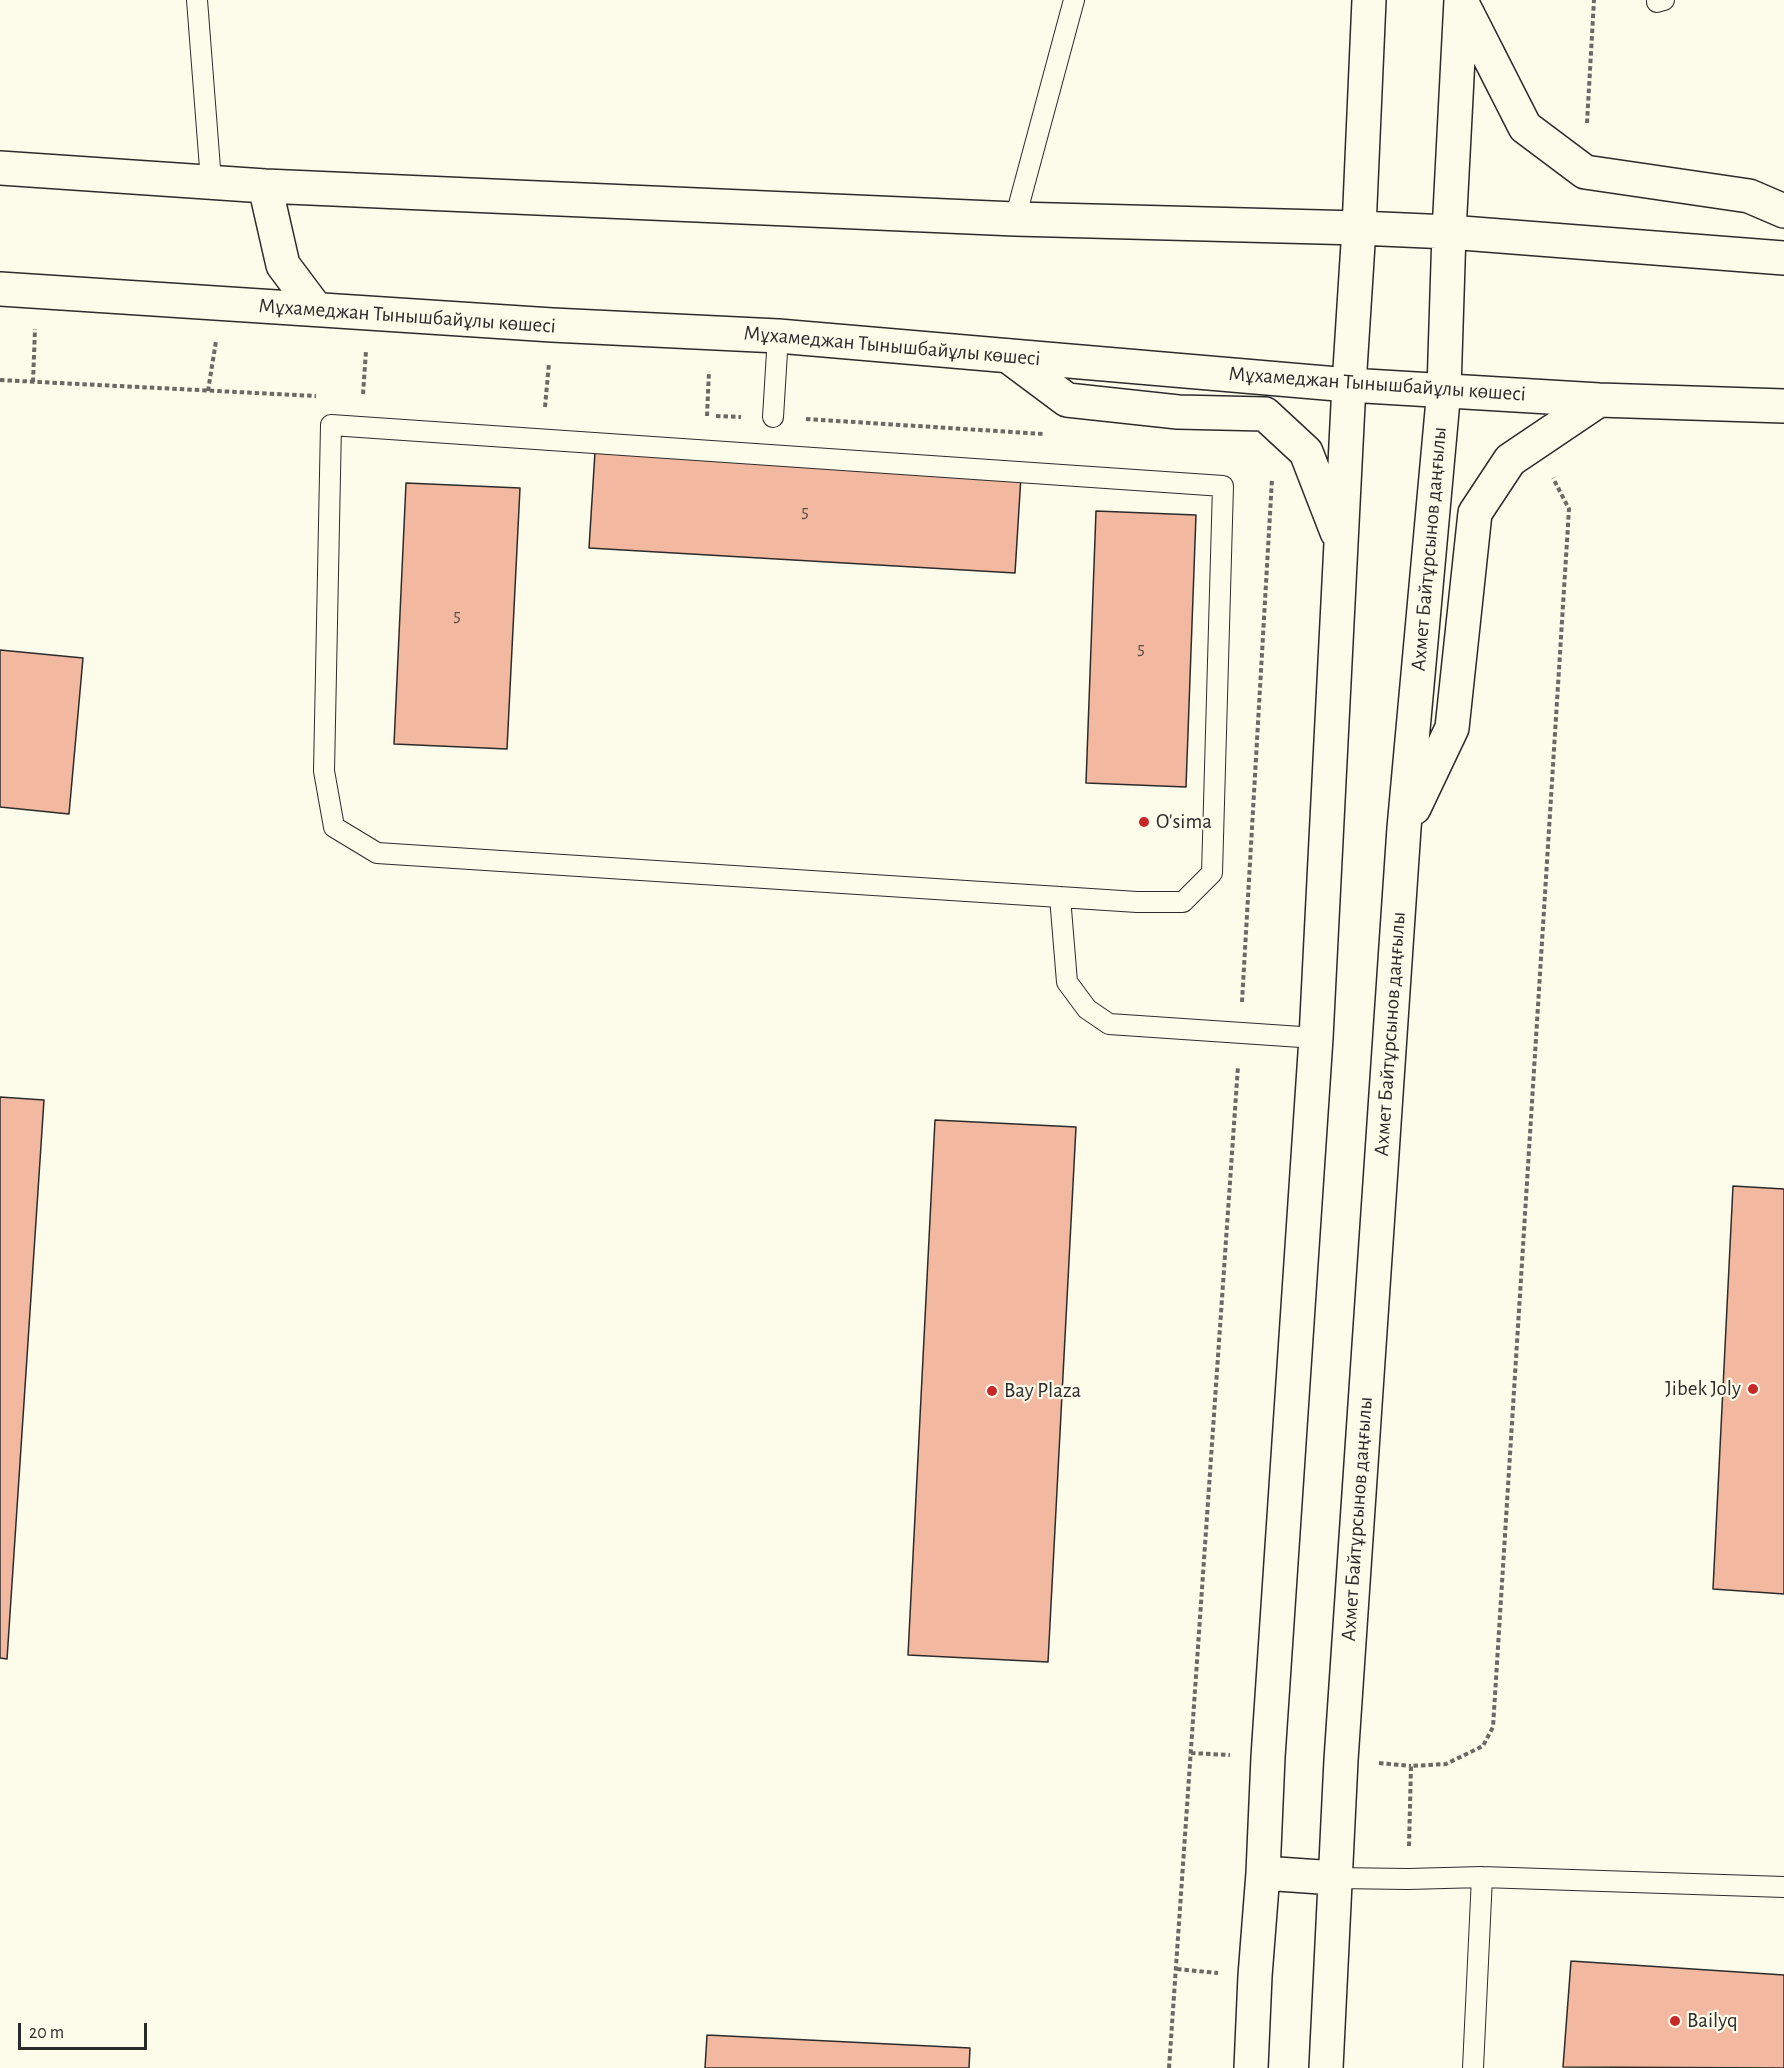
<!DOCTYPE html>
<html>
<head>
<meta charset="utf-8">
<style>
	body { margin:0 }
	#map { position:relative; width:1784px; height:2068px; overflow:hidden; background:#fdfbea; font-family:"Alegreya Sans",sans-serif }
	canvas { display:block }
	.scale { position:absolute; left:18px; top:2023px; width:129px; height:27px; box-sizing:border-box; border:3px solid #2b2b2b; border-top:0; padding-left:8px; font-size:18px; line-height:21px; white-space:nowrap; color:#2b2b2b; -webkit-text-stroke:4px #fdfbea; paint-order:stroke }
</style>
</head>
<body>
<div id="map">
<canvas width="1784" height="2068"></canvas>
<div class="scale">20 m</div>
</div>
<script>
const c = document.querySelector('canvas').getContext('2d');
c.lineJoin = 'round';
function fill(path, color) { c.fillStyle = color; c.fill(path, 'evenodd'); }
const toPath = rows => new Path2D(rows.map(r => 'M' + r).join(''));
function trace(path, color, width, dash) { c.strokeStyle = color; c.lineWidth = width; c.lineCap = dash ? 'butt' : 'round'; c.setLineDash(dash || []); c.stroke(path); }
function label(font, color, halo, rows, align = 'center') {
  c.font = font + ' "Alegreya Sans",sans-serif'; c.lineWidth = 4.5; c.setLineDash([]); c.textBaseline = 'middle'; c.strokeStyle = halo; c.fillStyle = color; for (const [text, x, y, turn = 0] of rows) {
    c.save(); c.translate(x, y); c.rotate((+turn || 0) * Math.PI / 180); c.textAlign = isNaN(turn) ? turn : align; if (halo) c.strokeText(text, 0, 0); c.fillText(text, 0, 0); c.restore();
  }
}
const building = toPath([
	[595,452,1021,476,1015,573,589,548,595,452],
	[406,483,520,488,507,749,394,744,406,483],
	[1096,511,1196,515,1186,787,1086,783,1096,511],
	[0,650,83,658,69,814,0,807,0,650],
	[0,1097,44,1100,7,1659,0,1658,0,1097],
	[935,1120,1076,1127,1048,1662,908,1655,935,1120],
	[1733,1186,1784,1189,1784,1594,1713,1589,1733,1186],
	[1571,1961,1784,1975,1784,2068,1563,2067,1571,1961],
	[707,2035,970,2048,969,2068,705,2068,707,2035]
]);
fill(building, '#f2b8a0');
trace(building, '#2b2b2b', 1.5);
const lane = toPath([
	[197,0,211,181],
	[1657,0,1657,2,1664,0],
	[1015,219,1074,0],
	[773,417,778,336],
	[331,425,1223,486,1212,873,1183,902,1137,902,377,853,334,827,324,771,331,425],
	[1060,897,1067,982,1087,1009,1109,1024,1316,1038],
	[1335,1878,1408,1879,1482,1877,1784,1887],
	[1473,2068,1482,1877]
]);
const street = toPath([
	[0,168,265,186,1015,219,1359,228],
	[265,186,283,265,316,309],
	[0,289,552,325,778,336,1349,385]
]);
const secondary = toPath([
	[1462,3,1525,127,1585,172,1749,196,1784,211],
	[1359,228,1449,232,1784,258],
	[1008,356,1067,400,1178,412,1265,414,1306,452,1337,532],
	[1349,385,1599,400,1784,406],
	[1414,808,1452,728,1475,513,1510,460,1599,400],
	[1263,1873,1335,1878],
	[1251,2068,1255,1976,1263,1873,1268,1757,1316,1038,1349,385,1359,228,1369,0],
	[1326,2068,1341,1760,1404,828,1444,389,1449,232,1461,0]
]);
trace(lane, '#2b2b2b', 22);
trace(street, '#2b2b2b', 36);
trace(secondary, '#2b2b2b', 36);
trace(toPath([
	[1587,123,1594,0],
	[0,380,316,396],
	[33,382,35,329],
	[208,391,216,341],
	[363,394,366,351],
	[545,407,549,363],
	[707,416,709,371],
	[716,416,741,417],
	[806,419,1044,434],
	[1242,1002,1272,479],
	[1191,1753,1230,1755],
	[1379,1763,1411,1766],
	[1409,1846,1411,1766,1446,1764,1483,1746,1493,1727,1569,509,1553,478],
	[1177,1969,1218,1973],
	[1169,2068,1238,1066]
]), '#6a6964', 4, [4.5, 3]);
trace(lane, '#fdfbea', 20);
trace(street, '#fdfbea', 33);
trace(secondary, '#fdfbea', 33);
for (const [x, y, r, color] of [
	[1144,822,6,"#c62828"],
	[1753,1389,6,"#c62828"],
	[992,1391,6,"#c62828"],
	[1675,2021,6,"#c62828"]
]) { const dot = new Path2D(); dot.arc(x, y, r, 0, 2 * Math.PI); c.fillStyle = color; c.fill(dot); trace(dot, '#fdfbea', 2); }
label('18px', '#5d4e48', null, [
	["5",805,512],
	["5",457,616],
	["5",1141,649]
]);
label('21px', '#2b2b2b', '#fdfbea', [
	["Мұхамеджан Тынышбайұлы көшесі",407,316,4],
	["Мұхамеджан Тынышбайұлы көшесі",892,346,5],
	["Мұхамеджан Тынышбайұлы көшесі",1377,384,4],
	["Ахмет Байтұрсынов даңғылы",1429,549,-85],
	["Ахмет Байтұрсынов даңғылы",1390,1034,-86],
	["Ахмет Байтұрсынов даңғылы",1357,1519,-86]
]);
label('21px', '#2b2b2b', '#fdfbea', [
	["O'sima",1156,822],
	["Jibek Joly",1741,1389,"right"],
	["Bay Plaza",1004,1391],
	["Bailyq",1687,2021]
], 'left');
</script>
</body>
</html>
